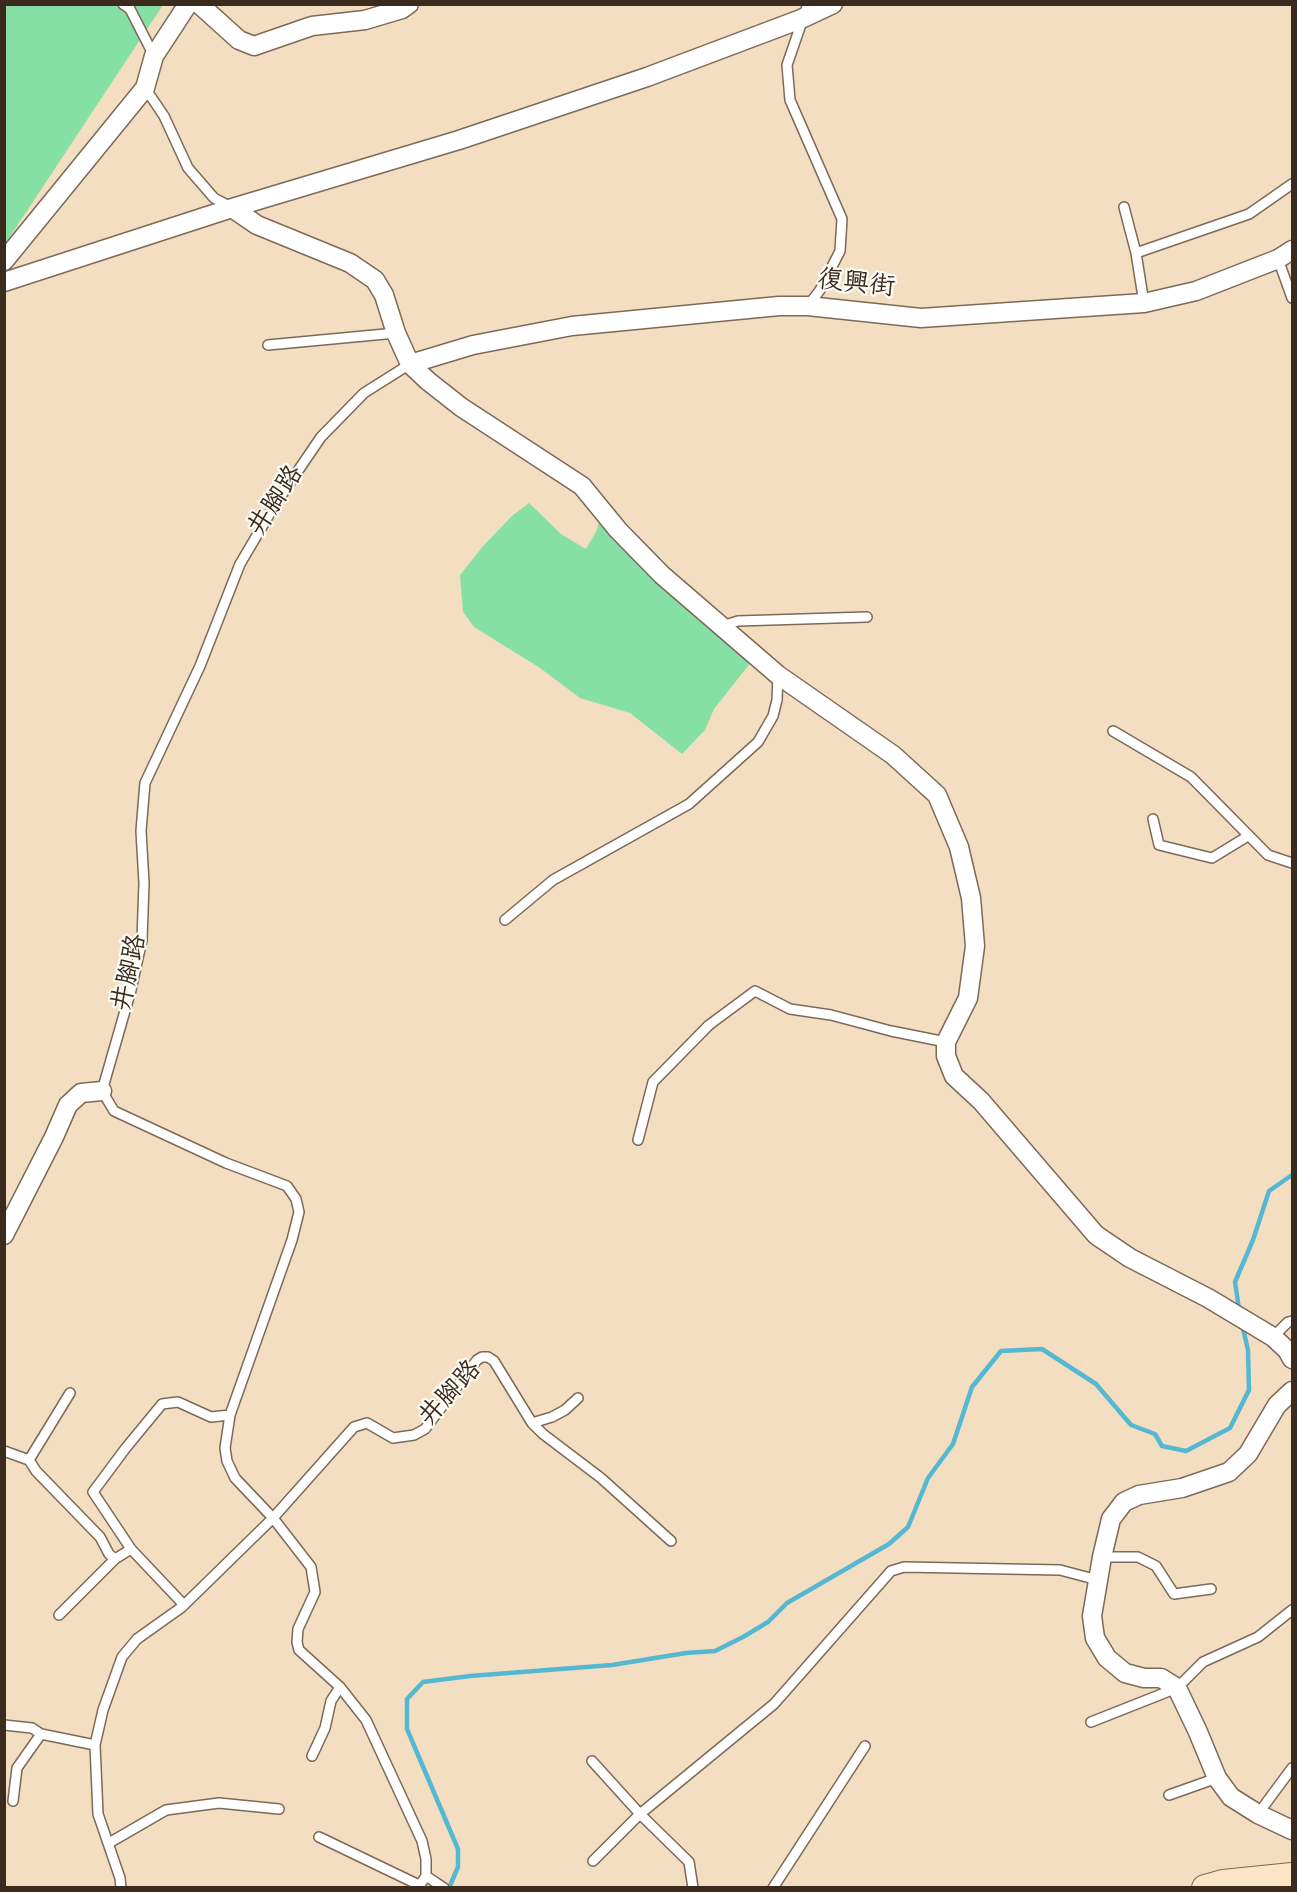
<!DOCTYPE html>
<html>
<head>
<meta charset="utf-8">
<style>
	body { margin:0 }
	#map { position:relative; width:1297px; height:1892px; overflow:hidden; background:#f4dec1; font-family:"Indie Flower",sans-serif }
	canvas { display:block }
	.frame { position:absolute; inset:0; border:6px solid #3b2a1e; pointer-events:none }
</style>
</head>
<body>
<div id="map">
<canvas width="1297" height="1892"></canvas>
<div class="frame"></div>
</div>
<script>
const c = document.querySelector('canvas').getContext('2d');
c.lineJoin = 'round';
function fill(path, color) { c.fillStyle = color; c.fill(path, 'evenodd'); }
const toPath = rows => new Path2D(rows.map(r => 'M' + r).join(''));
function trace(path, color, width, dash) { c.strokeStyle = color; c.lineWidth = width; c.lineCap = dash ? 'butt' : 'round'; c.setLineDash(dash || []); c.stroke(path); }
function label(font, color, halo, rows, align = 'center') {
  c.font = font + ' "Indie Flower","LXGW WenKai TC",sans-serif'; c.lineWidth = 4.5; c.setLineDash([]); c.textBaseline = 'middle'; c.strokeStyle = halo; c.fillStyle = color; for (const [text, x, y, turn = 0] of rows) {
    c.save(); c.translate(x, y); c.rotate((+turn || 0) * Math.PI / 180); c.textAlign = isNaN(turn) ? turn : align; if (halo) c.strokeText(text, 0, 0); c.fillText(text, 0, 0); c.restore();
  }
}
fill(toPath([
	[5,5,163,5,5,244],
	[529,503,561,534,586,549,597,530,603,505,650,548,756,656,714,709,705,730,682,754,630,713,580,698,540,668,474,627,463,612,460,575,484,545,512,516]
]), '#86e0a5');
trace(toPath([
	[1239,1309,1235,1282,1253,1240,1269,1191,1292,1175],
	[449,1888,458,1867,458,1849,407,1729,407,1699,423,1682,470,1676,612,1665,686,1653,715,1651,743,1637,768,1622,787,1603,889,1544,908,1527,928,1478,953,1444,972,1387,1001,1351,1042,1349,1096,1384,1131,1425,1155,1434,1162,1446,1186,1451,1230,1428,1249,1390,1248,1350,1242,1324]
]), '#55b8d3', 4.5);
const lane = toPath([
	[123,4,130,9,154,56],
	[808,4,787,65,790,100,842,219,840,251,820,290,808,306],
	[145,88,164,116,188,168,214,198,231,207],
	[1124,207,1136,253],
	[1278,259,1292,298],
	[1144,303,1136,253,1249,214,1292,184],
	[268,345,396,333],
	[410,364,364,393,321,437,276,503,240,564,200,666,145,783,141,831,144,883,142,940,131,990,102,1091,114,1111,226,1163,287,1186,296,1199,299,1212,292,1240,230,1415,225,1448,227,1461,235,1478,273,1518,311,1567,315,1592,298,1629,297,1642,299,1650,340,1687,366,1720,422,1841,426,1859,426,1876,418,1888],
	[722,626,738,621,867,617],
	[1113,731,1191,777,1268,855,1292,863],
	[1153,819,1159,845,1212,858,1248,836],
	[505,920,553,880,689,804,758,742,773,716,777,700,778,675],
	[638,1140,653,1082,709,1025,755,991,790,1009,831,1015,891,1031,946,1042],
	[1273,1337,1288,1322,1292,1321],
	[532,1423,552,1417,565,1410,578,1398],
	[4,1451,29,1460,36,1471,100,1537,109,1554,115,1559,131,1549],
	[29,1460,70,1393],
	[1102,1557,1138,1557,1156,1566,1174,1594,1211,1589],
	[184,1605,131,1549,93,1492,125,1449,162,1404,178,1402,211,1417,230,1415],
	[59,1615,115,1559],
	[1091,1722,1177,1688,1203,1662,1258,1637,1292,1610],
	[4,1725,32,1728,41,1734,95,1745],
	[312,1756,325,1728,331,1701,340,1687],
	[592,1761,640,1814,689,1862,693,1888],
	[1169,1795,1217,1778],
	[13,1801,17,1768,41,1734],
	[1258,1814,1292,1768],
	[319,1837,419,1885],
	[109,1843,166,1810,219,1803,279,1809],
	[593,1861,640,1814,774,1704,891,1571,904,1567,1060,1570,1098,1580],
	[426,1876,444,1888],
	[121,1888,120,1878,98,1814,95,1745,103,1710,122,1657,137,1639,182,1607,273,1518,354,1427,367,1423,393,1438,414,1435,425,1429,477,1360,482,1357,488,1357,494,1361,532,1423,543,1434,601,1478,671,1541],
	[773,1888,865,1746]
]);
const street = toPath([
	[199,4,239,40,254,46,312,26,365,20,402,9,409,4],
	[232,208,257,225,350,263,375,280,384,295,396,333,410,364,428,381,461,407,582,486,618,530,662,575,778,675,893,755,937,795,959,847,971,898,975,946,968,998,946,1042,946,1056,954,1076,981,1101,1096,1235,1130,1258,1208,1298,1273,1337,1287,1350,1292,1359],
	[4,261,145,88,154,56,188,4],
	[4,282,232,208,459,140,647,77,801,19,833,4],
	[410,364,473,345,572,326,779,306,808,306,921,318,1144,303,1196,291,1278,259,1292,250],
	[4,1235,54,1137,68,1105,81,1093,102,1091],
	[1292,1391,1277,1405,1248,1454,1229,1472,1182,1488,1139,1495,1124,1502,1111,1519,1102,1557,1092,1616,1095,1638,1107,1658,1125,1673,1144,1678,1161,1678,1177,1688,1198,1732,1217,1778,1231,1797,1258,1814,1292,1830]
]);
const secondary = toPath([
	[1205,1888,1223,1883,1292,1876]
]);
trace(lane, '#7c6957', 12);
trace(street, '#7c6957', 21);
trace(secondary, '#7c6957', 28);
trace(lane, '#fff', 9);
trace(street, '#fff', 18);
trace(secondary, '#fce5c4', 26);
label('26px', '#3b2a1e', '#fdfcf7', [
	["復興街",856,286,6],
	["井腳路",278,502,-57],
	["井腳路",132,973,-78],
	["井腳路",452,1395,-48]
]);
</script>
</body>
</html>
